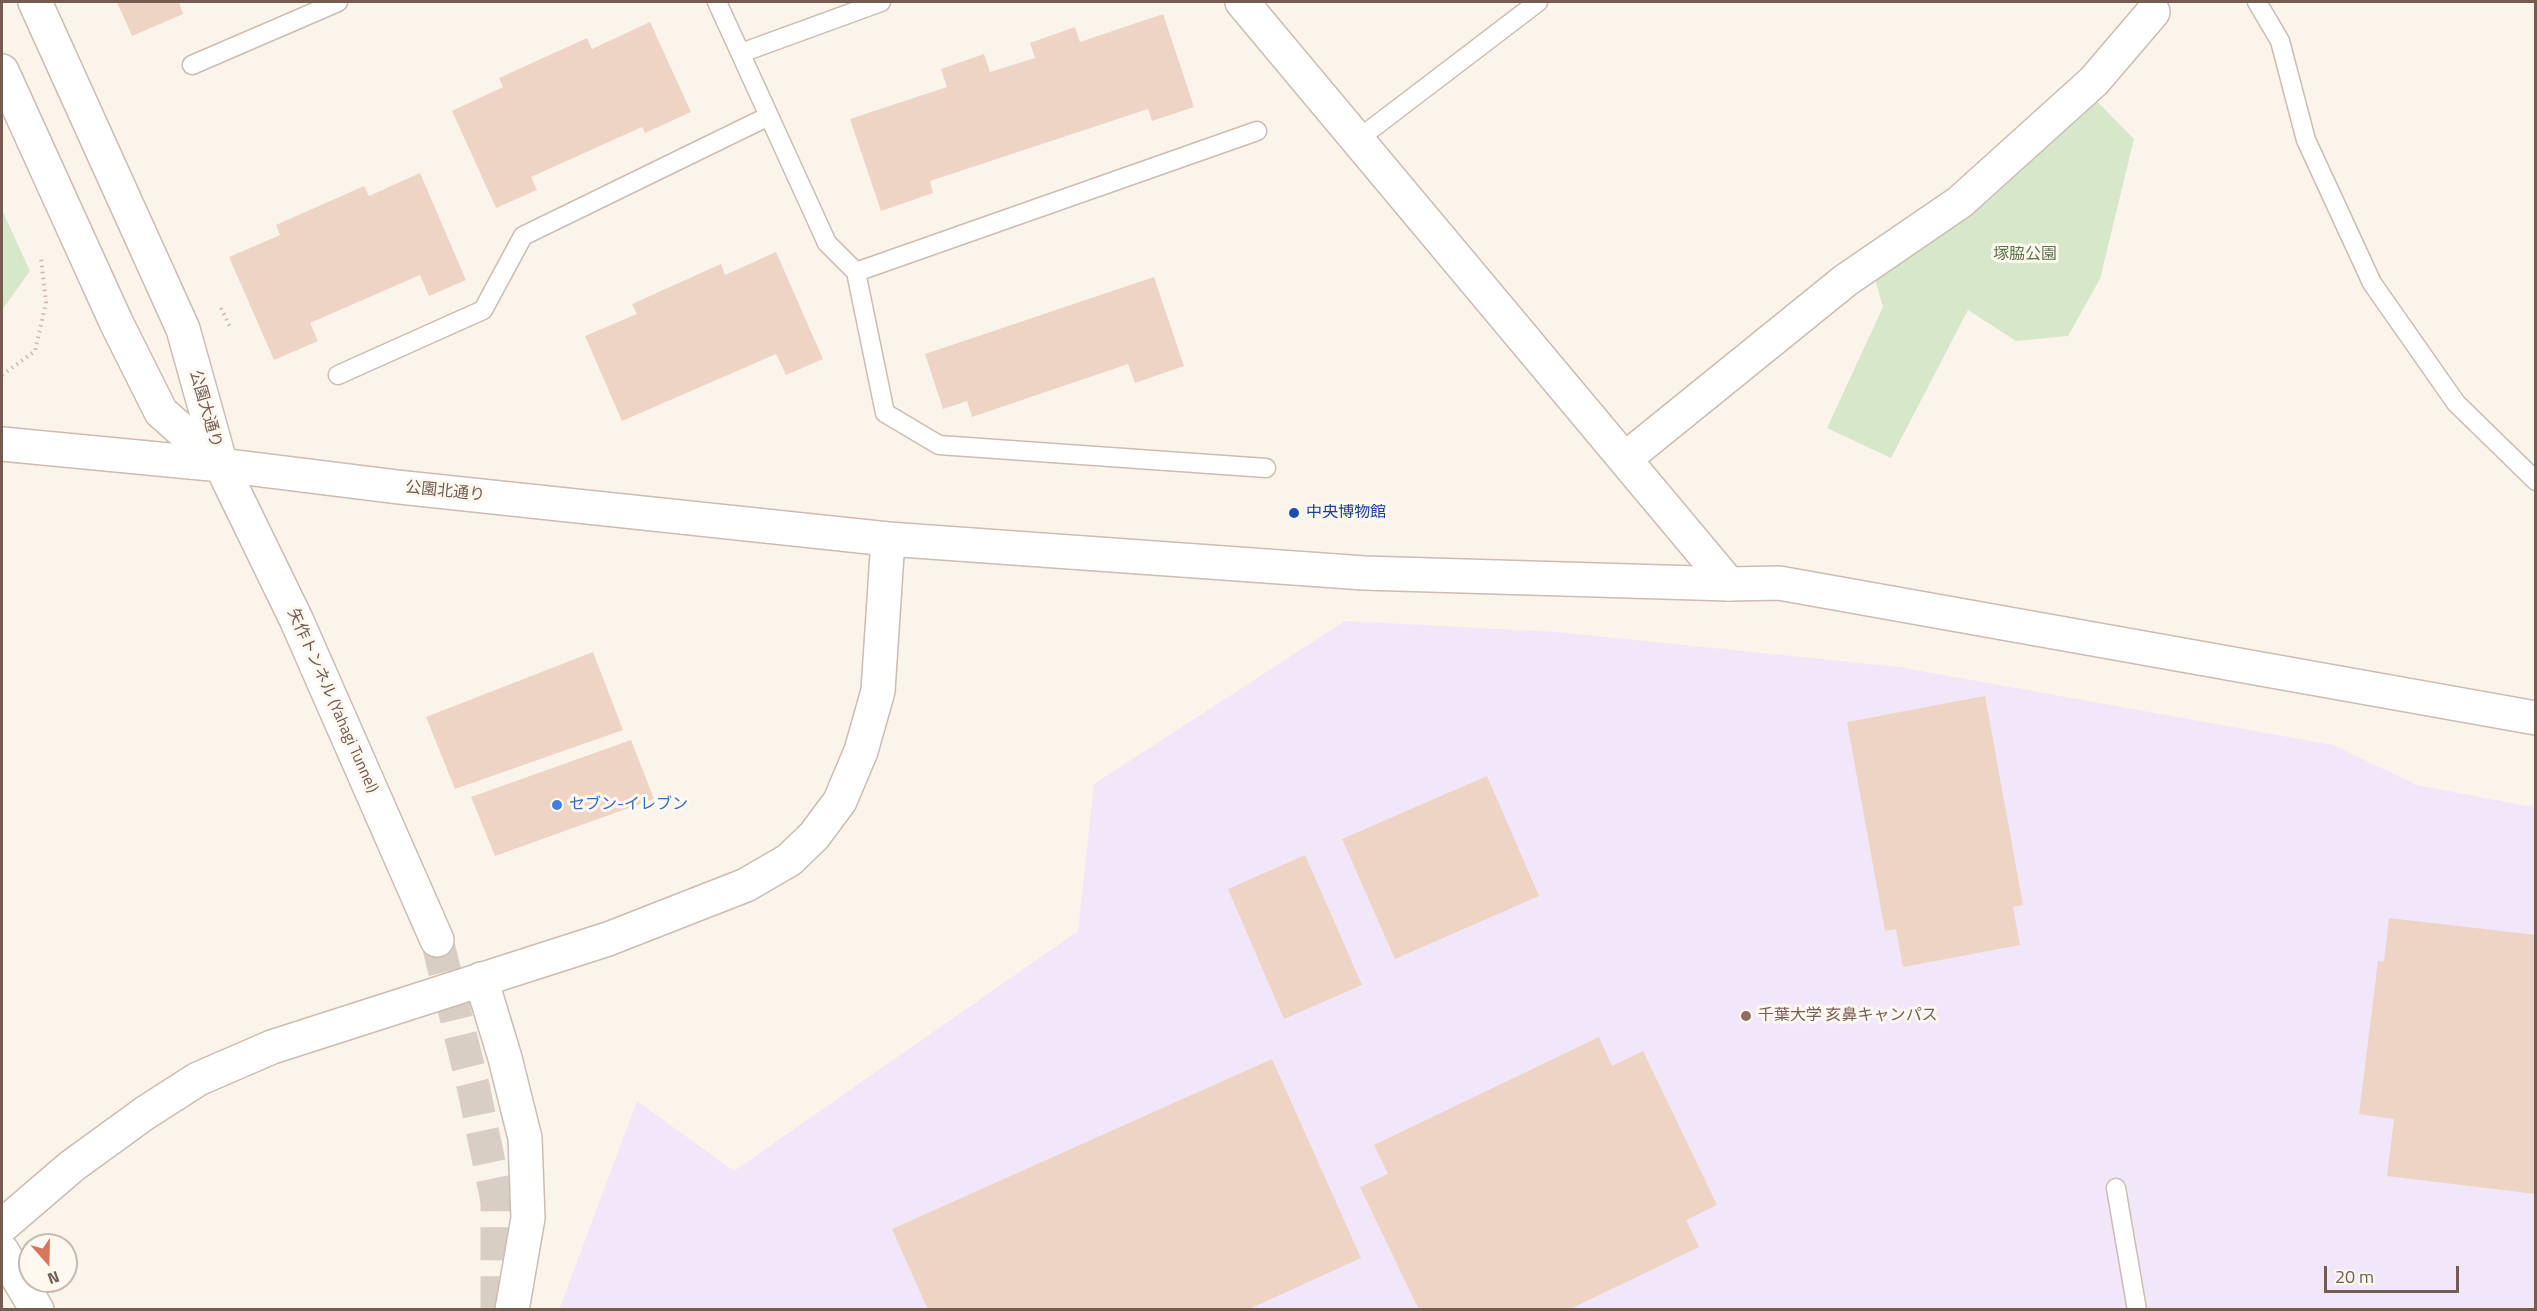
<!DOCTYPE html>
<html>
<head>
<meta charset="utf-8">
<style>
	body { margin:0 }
	#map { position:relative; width:2537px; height:1311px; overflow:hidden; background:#fbf4eb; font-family:"Titillium Web",sans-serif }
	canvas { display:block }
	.frame { position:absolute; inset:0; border:3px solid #745c50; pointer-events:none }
	.north { position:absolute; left:18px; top:1233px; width:60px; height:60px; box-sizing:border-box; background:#fef8f1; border:2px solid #c7bab1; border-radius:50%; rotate:160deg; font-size:16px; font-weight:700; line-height:24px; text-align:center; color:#745c50 }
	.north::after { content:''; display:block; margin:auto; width:21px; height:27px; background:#d8755d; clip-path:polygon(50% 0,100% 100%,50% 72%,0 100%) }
	.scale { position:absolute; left:2324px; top:1266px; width:135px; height:27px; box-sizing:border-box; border:3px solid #745c50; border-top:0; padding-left:8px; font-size:18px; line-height:21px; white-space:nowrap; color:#745c50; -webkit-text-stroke:4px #fef8f1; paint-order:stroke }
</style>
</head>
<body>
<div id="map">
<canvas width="2537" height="1311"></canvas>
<div class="frame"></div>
<div class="north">N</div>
<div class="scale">20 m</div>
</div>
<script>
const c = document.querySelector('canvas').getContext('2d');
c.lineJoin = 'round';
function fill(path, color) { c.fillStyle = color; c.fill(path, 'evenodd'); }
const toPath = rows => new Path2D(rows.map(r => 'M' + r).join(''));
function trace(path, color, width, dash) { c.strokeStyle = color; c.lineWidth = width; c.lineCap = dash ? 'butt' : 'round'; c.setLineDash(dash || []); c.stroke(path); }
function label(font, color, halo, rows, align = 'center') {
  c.font = font + ' "Titillium Web","Noto Sans JP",sans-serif'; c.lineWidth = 6; c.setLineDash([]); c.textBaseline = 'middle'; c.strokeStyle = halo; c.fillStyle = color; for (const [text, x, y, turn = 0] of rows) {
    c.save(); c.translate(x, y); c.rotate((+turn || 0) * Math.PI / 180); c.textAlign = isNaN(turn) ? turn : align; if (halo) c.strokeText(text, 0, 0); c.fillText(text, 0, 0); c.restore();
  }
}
fill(toPath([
	[1345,621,1557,632,1899,667,2333,745,2417,785,2527,806,2535,805,2535,1309,559,1310,637,1101,734,1171,1078,931,1094,784]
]), '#f1e7f8');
fill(toPath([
	[2090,94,2134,139,2100,279,2068,336,2016,341,1968,310,1891,458,1827,428,1883,307,1873,272],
	[2,210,30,271,2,310]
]), '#d7e8ca');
fill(toPath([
	[117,2,179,2,183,14,132,36],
	[1163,14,1194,107,1152,121,1148,109,930,181,933,193,881,211,850,119,947,87,941,69,984,54,990,72,1035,58,1030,43,1075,27,1080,42],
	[650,22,691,112,645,133,642,127,531,177,537,190,496,208,452,111,503,87,499,78,587,38,592,49],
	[420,173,466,280,429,296,420,275,310,323,318,341,274,360,229,257,280,235,276,225,364,186,369,196],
	[776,252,823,359,786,375,776,354,622,421,585,336,637,314,632,304,721,264,725,275],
	[1154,277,1184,366,1135,383,1128,364,972,417,967,401,943,409,925,354],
	[593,652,623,730,455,789,426,717],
	[1985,696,2023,905,2013,907,2020,945,1903,967,1896,929,1885,931,1847,722],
	[631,740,654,799,495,856,471,797],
	[1487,776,1539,896,1395,959,1342,839],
	[1305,855,1362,985,1284,1019,1228,889],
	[2389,918,2536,935,2536,1194,2387,1176,2394,1119,2359,1114,2378,961,2384,962],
	[1599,1037,1612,1066,1643,1051,1717,1205,1686,1220,1699,1247,1568,1310,1419,1310,1360,1187,1388,1174,1374,1145],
	[1272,1059,1361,1258,1247,1310,928,1310,892,1229]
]), '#eed4c5');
trace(toPath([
	[437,940,474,1090,497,1201,497,1310]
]), '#d9cec4', 33, [33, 16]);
const service = toPath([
	[717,2,827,243,856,272,885,413,939,445,1266,468],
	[2257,2,2280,41,2306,140,2372,283,2456,403,2536,481],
	[741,53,881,2],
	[192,65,338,2],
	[1357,140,1538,2],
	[856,272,1257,131],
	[338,375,483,310,523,236,769,116],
	[2116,1188,2137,1310]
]);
const minor = toPath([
	[1242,2,1729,584],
	[1626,458,1846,280,1960,202,2094,81,2153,12],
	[481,979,505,1058,525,1138,528,1218,512,1310],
	[2,1251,37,1310]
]);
const tertiary = toPath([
	[35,2,183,329,221,465,296,619,437,940],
	[2,71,116,322,161,412,221,465],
	[2,444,221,465,398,487,888,539,1364,573,1729,584,1779,583,2536,718],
	[2,1226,72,1166,145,1113,198,1079,272,1047,608,939,746,885,789,860,814,836,840,801,861,751,878,691,888,539]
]);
trace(service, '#ccbcb1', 21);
trace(minor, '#ccbcb1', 36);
trace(tertiary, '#ccbcb1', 36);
trace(toPath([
	[221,308,231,329],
	[2,375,35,351,46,303,41,258]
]), '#d3b7a8', 4, [1.5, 4.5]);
trace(service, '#fff', 18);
trace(minor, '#fff', 33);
trace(tertiary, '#fff', 33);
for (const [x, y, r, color] of [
	[1294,513,6,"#1a4fb4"],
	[557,805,6,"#3f7fe0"],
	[1746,1016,6,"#8d6e63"]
]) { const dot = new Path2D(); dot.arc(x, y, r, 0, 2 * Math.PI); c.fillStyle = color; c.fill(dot); trace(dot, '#fef8f1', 2); }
label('16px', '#587849', '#fef8f1', [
	["塚脇公園",2025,255]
]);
label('16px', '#745c50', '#fef8f1', [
	["公園大通り",205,409,74],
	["公園北通り",445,492,6],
	["矢作トンネル (Yahagi Tunnel)",332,701,66]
]);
label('16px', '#164399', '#fef8f1', [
	["中央博物館",1306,513]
], 'left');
label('16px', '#366cbe', '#fef8f1', [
	["セブン-イレブン",569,805]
], 'left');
label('16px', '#785e54', '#fef8f1', [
	["千葉大学 亥鼻キャンパス",1758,1016]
], 'left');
</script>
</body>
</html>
